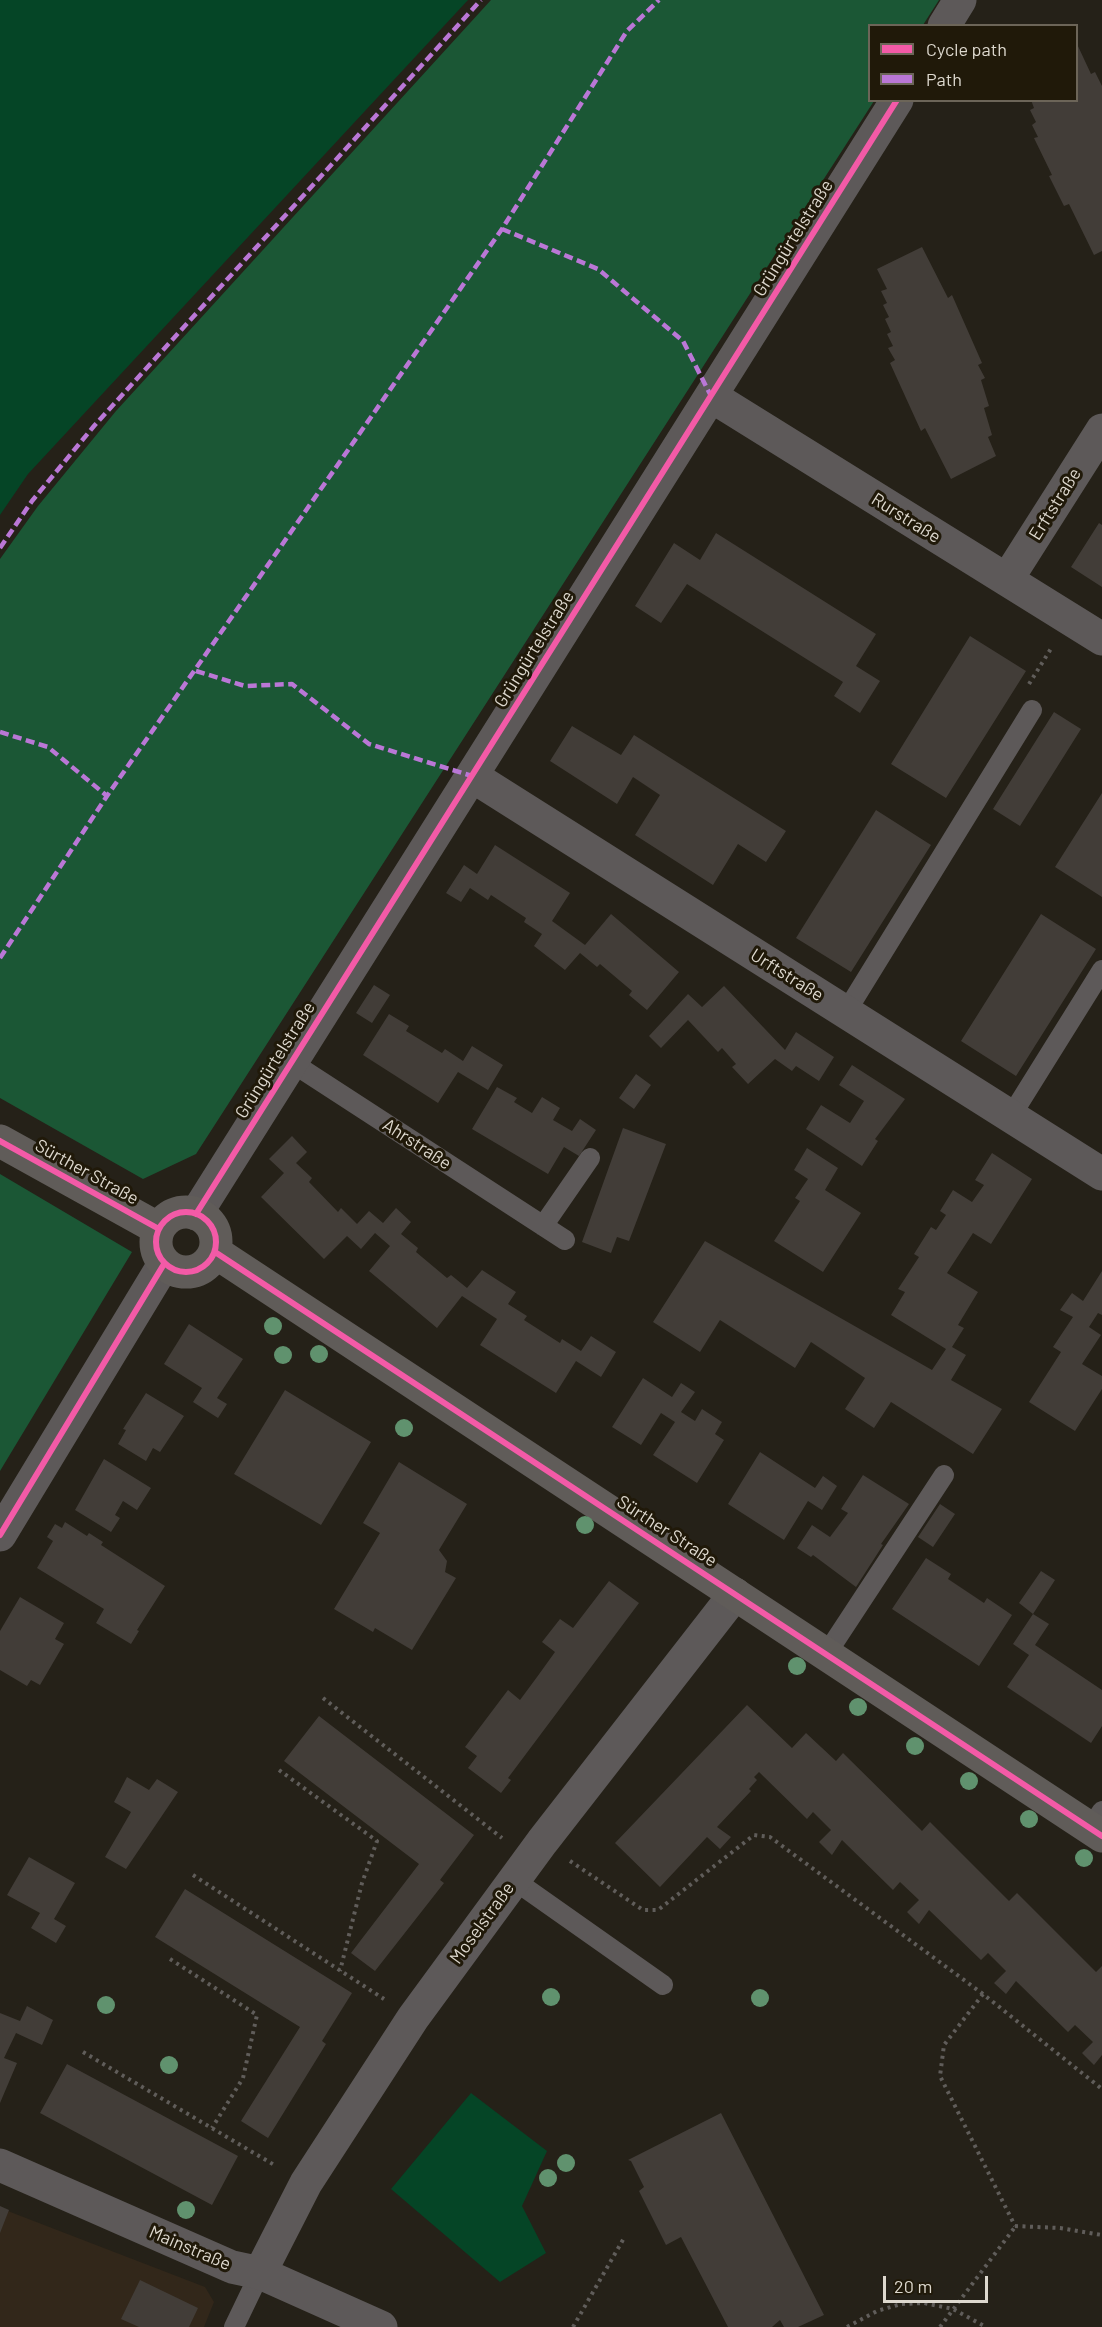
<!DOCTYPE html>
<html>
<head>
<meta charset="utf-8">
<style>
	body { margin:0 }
	#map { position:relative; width:1102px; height:2327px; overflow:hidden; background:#252118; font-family:Barlow,sans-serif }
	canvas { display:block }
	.legend { position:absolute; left:868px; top:24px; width:210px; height:78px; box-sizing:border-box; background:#201909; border:2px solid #6c6558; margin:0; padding:8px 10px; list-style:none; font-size:18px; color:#ddd8ce }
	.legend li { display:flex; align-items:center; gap:12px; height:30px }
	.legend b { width:30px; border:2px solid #6c6558 }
	.scale { position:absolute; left:883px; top:2276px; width:105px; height:27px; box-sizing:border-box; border:3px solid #ddd8ce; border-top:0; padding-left:8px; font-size:18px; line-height:21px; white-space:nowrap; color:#ddd8ce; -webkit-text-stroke:4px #201909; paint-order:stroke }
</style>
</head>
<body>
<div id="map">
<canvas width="1102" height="2327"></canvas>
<ul class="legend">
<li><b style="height:8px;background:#f35aa7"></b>Cycle path</li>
<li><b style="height:8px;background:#ba77d6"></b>Path</li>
</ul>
<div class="scale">20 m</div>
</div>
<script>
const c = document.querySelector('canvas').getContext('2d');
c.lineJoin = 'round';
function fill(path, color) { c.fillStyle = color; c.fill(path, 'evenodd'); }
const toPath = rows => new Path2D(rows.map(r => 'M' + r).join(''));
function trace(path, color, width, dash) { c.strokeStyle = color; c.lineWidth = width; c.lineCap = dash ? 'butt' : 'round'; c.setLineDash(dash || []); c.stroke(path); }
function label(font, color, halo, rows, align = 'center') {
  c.font = font + ' Barlow,sans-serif'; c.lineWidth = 6; c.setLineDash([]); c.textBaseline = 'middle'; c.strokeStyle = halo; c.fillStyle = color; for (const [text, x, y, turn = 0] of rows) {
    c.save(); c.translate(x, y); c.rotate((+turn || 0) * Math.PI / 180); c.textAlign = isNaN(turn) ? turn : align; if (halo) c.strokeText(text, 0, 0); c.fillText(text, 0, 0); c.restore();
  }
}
fill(toPath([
	[0,2208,205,2287,214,2302,204,2327,0,2327]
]), '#32271a');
fill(toPath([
	[0,0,468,0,28,474,0,515],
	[471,2093,547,2151,522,2206,546,2253,500,2282,391,2189]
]), '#054526');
fill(toPath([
	[491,0,939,0,923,25,870,26,870,100,874,101,196,1154,143,1179,0,1098,0,559,38,506,116,411],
	[0,1174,132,1252,0,1471]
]), '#1b5735');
fill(toPath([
	[1077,44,1091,74,1095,72,1102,86,1102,251,1094,255,1069,204,1064,206,1049,176,1052,175,1034,138,1038,137,1032,125,1036,122,1030,110,1034,108,1031,100,1077,100],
	[922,247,948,298,952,295,982,363,978,365,985,378,981,380,989,406,984,408,992,435,988,437,996,456,951,479,925,428,921,431,890,363,895,360,888,348,893,346,887,334,891,332,885,319,889,317,883,305,887,303,881,291,887,289,877,269],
	[1099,523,1102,525,1102,587,1071,567],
	[716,533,876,634,856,666,880,681,860,713,834,696,843,682,687,584,661,623,635,606,674,543,700,560],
	[970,636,1026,671,946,798,891,764],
	[1054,712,1081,729,1020,826,993,809],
	[572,726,621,755,634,735,786,831,766,862,738,844,713,885,635,835,660,795,633,777,617,804,550,761],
	[1102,793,1102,897,1055,867],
	[876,810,931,845,851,972,796,938],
	[495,845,570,893,552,921,585,945,611,914,679,972,647,1010,629,995,632,991,600,964,597,967,580,953,565,970,534,946,542,934,524,922,526,918,491,895,488,900,470,888,461,902,446,893,464,865,477,874],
	[1041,914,1096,949,1016,1076,961,1041],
	[374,985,390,995,372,1023,356,1013],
	[724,986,785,1050,796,1032,834,1057,819,1081,796,1066,792,1071,775,1059,748,1084,732,1067,736,1064,722,1048,718,1052,688,1020,661,1048,649,1036,688,994,702,1007],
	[389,1014,409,1026,406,1031,442,1053,445,1049,463,1061,472,1046,503,1065,488,1090,458,1072,438,1103,363,1055],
	[852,1065,905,1099,875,1139,878,1141,862,1166,806,1129,821,1105,850,1123,864,1101,839,1085],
	[636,1074,651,1085,634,1109,619,1098],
	[497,1087,517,1098,514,1102,532,1113,542,1097,560,1108,553,1120,572,1131,580,1119,596,1130,579,1156,564,1147,548,1174,472,1129],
	[623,1128,666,1144,629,1241,617,1237,611,1253,582,1242],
	[292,1136,307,1152,296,1163,312,1178,309,1182,338,1212,341,1208,357,1224,369,1211,383,1223,396,1208,411,1222,401,1234,418,1248,416,1252,447,1278,451,1275,467,1288,482,1270,516,1292,508,1304,527,1316,524,1320,560,1343,562,1339,581,1351,591,1336,616,1352,601,1377,576,1361,556,1393,480,1345,497,1319,462,1296,437,1328,369,1271,390,1246,375,1233,361,1249,347,1236,324,1259,261,1197,284,1173,269,1159],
	[807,1148,838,1168,825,1190,861,1213,823,1272,774,1241,800,1201,795,1198,808,1179,794,1170],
	[992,1153,1032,1179,991,1244,973,1233,947,1273,978,1292,958,1325,964,1328,952,1347,966,1355,951,1380,1002,1409,973,1454,891,1402,874,1428,845,1409,865,1378,811,1342,795,1368,720,1320,700,1352,653,1322,705,1241,932,1370,946,1349,891,1315,905,1292,898,1289,919,1257,914,1254,931,1227,936,1230,946,1215,940,1211,953,1190,972,1202,984,1185,975,1180],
	[1102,1271,1102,1315,1098,1313,1089,1327,1101,1335,1082,1364,1102,1376,1102,1389,1075,1431,1029,1402,1061,1352,1053,1347,1073,1317,1060,1310,1072,1293,1083,1301],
	[189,1324,243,1359,217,1398,227,1404,218,1418,193,1402,202,1388,164,1364],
	[643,1378,672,1397,681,1383,695,1392,681,1412,695,1421,702,1409,722,1422,715,1434,724,1440,697,1483,653,1455,675,1422,661,1413,641,1445,612,1427],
	[285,1390,371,1442,321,1525,234,1474],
	[146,1393,184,1416,160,1452,153,1448,146,1461,118,1444,126,1430,123,1429],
	[760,1452,815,1488,823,1476,837,1486,822,1510,808,1501,784,1540,728,1504],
	[104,1459,151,1488,137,1510,123,1501,115,1515,120,1518,111,1532,75,1510],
	[399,1462,467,1504,439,1550,447,1561,445,1572,456,1578,412,1650,375,1628,373,1632,334,1609,380,1533,363,1523],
	[863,1475,909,1504,886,1537,881,1544,883,1545,856,1587,813,1555,811,1557,797,1548,812,1525,830,1537,848,1513,841,1509],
	[940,1504,955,1514,933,1547,918,1537],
	[65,1522,87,1536,89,1533,103,1542,101,1545,165,1586,137,1630,139,1631,131,1644,96,1623,104,1609,37,1568,53,1541,47,1537,55,1524,62,1528],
	[926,1558,951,1574,948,1579,984,1603,987,1598,1012,1615,979,1666,892,1609],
	[1041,1571,1055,1580,1033,1614,1019,1603],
	[609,1581,639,1603,508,1778,511,1780,501,1793,468,1768,477,1756,465,1747,508,1690,520,1700,537,1677,555,1652,542,1642,560,1619,573,1628],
	[20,1597,64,1623,55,1639,64,1644,40,1685,31,1680,27,1686,0,1670,0,1631],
	[1033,1614,1049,1624,1035,1645,1102,1690,1102,1726,1091,1743,1007,1687,1029,1655,1013,1644],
	[747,1705,792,1748,806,1733,836,1761,843,1753,922,1831,930,1822,1009,1901,1017,1893,1096,1972,1102,1966,1102,2055,1094,2065,1082,2053,1093,2042,1075,2025,1068,2032,1016,1981,1006,1994,994,1983,1006,1971,988,1953,981,1960,929,1910,919,1924,907,1912,919,1900,900,1882,893,1890,842,1840,832,1855,819,1842,831,1830,813,1812,807,1819,759,1772,754,1777,757,1780,749,1789,751,1791,717,1827,731,1837,720,1849,707,1837,660,1887,615,1843],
	[319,1716,474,1835,440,1880,444,1883,375,1971,351,1953,419,1864,284,1761],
	[127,1777,149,1790,157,1779,178,1792,126,1869,105,1857,131,1812,114,1802],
	[29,1857,75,1883,54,1919,66,1926,56,1943,31,1928,40,1913,7,1895],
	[185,1889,352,1993,322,2041,326,2044,268,2138,241,2121,300,2027,155,1937],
	[27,2006,53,2020,42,2045,16,2033,4,2058,17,2063,0,2103,0,2013,20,2021],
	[67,2064,238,2156,212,2205,40,2113],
	[721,2113,824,2315,798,2327,784,2327,780,2320,772,2327,728,2327,681,2237,666,2245,639,2191,644,2187,631,2161,628,2160],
	[0,2206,9,2210,0,2233],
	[140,2280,198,2308,189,2327,139,2327,121,2319]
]), '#423d38');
trace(toPath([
	[1029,684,1052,647],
	[323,1698,502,1838],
	[279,1770,377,1841,362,1883,340,1971],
	[570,1861,643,1910,658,1910,754,1835,770,1837,983,1994,1102,2089],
	[193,1875,384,1999],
	[170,1959,257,2015,243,2078,212,2128],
	[983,1994,944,2045,940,2076,1015,2226],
	[83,2052,276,2166],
	[1015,2226,1060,2228,1102,2235],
	[573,2327,624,2238],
	[847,2327,877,2311,901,2304,924,2303,953,2309,986,2327],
	[940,2327,1015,2227]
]), '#605d5a', 4, [3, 4.5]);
trace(toPath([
	[846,1012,1032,710],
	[291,1062,565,1240],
	[1011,1116,1102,970],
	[543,1226,590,1158],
	[827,1653,944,1475],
	[1090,1829,1102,1811],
	[514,1880,663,1985],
	[234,2327,260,2273]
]), '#5d5959', 20);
trace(toPath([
	[944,26,960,0],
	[711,396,1102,639],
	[1008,578,1102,430],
	[472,776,1102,1174],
	[196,1214,897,100],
	[0,1535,164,1264],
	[0,2165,232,2267,260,2273,381,2327],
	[260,2273,306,2183,413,2018,542,1842,735,1594]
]), '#5d5959', 33);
trace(toPath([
	[0,1141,159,1229],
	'156 1242a30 30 0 1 1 60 0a30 30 0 1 1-60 0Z',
	[215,1252,1102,1836]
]), '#605c59', 33);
trace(toPath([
	[502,229,598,269,683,341,711,396],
	[0,548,32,501,94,426,481,0],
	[196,671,245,686,292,684,369,744,472,776],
	[0,732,48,747,107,796],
	[0,958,107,796,502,229,627,31,659,0]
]), '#ba77d6', 4.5, [9, 4.5]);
trace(toPath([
	[0,1141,159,1229],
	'156 1242a30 30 0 1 1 60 0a30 30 0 1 1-60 0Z',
	[196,1214,897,100],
	[215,1252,1102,1836],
	[0,1535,164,1264]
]), '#f35aa7', 6);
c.fillStyle = '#60926e';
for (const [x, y] of [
	[273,1326],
	[319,1354],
	[283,1355],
	[404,1428],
	[585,1525],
	[797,1666],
	[858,1707],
	[915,1746],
	[969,1781],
	[1029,1819],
	[1084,1858],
	[551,1997],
	[760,1998],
	[106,2005],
	[169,2065],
	[566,2163],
	[548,2178],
	[186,2210]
]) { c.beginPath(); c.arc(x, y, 9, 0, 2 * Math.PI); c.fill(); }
label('18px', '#ddd8ce', '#201909', [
	["Grüngürtelstraße",793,238,-58],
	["Erftstraße",1055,504,-58],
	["Rurstraße",906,518,32],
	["Grüngürtelstraße",534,649,-58],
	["Urftstraße",787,975,32],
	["Grüngürtelstraße",275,1060,-58],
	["Ahrstraße",417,1144,33],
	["Sürther Straße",87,1172,29],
	["Sürther Straße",667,1531,33],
	["Moselstraße",482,1923,-54],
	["Mainstraße",190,2248,23]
]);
</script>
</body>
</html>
